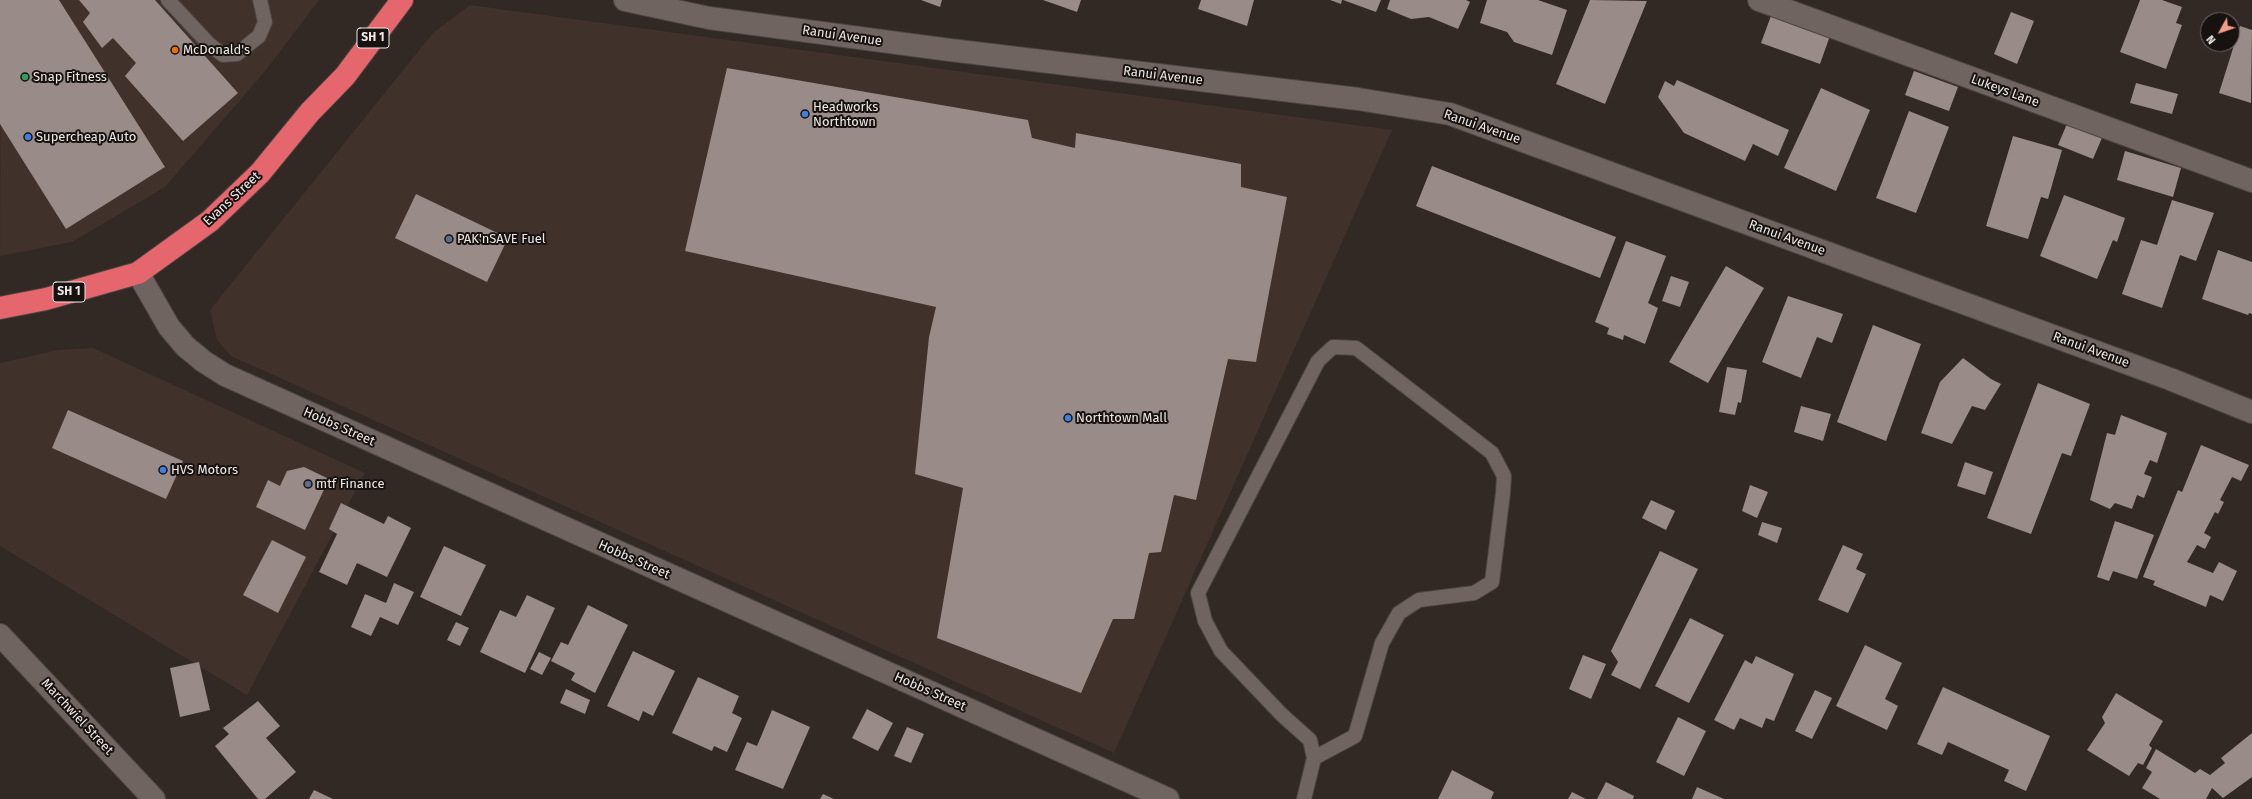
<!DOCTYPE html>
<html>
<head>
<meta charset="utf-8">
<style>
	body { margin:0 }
	#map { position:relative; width:2252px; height:799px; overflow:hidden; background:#322824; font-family:"Fira Sans",sans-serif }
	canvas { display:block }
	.north { position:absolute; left:2200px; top:12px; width:40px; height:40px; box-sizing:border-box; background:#171210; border:1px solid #6d6865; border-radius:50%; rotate:230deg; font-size:11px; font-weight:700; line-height:16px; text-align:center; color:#efe8e5 }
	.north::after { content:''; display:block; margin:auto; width:14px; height:18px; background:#f49e88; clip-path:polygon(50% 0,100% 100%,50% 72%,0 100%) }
</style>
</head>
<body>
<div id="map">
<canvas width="2252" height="799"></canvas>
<div class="north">N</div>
</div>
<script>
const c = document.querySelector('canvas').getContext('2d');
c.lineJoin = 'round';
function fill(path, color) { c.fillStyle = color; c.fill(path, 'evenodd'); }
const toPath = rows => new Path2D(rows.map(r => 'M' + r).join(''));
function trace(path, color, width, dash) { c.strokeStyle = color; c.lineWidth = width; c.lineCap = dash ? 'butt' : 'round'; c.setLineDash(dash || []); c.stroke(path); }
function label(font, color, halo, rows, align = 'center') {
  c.font = font + ' "Fira Sans",sans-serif'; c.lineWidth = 4; c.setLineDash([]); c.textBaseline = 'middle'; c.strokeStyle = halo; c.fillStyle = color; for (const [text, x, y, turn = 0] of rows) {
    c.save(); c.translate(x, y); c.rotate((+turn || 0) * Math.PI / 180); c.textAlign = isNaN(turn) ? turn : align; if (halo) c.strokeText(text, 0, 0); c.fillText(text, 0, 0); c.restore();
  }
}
fill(toPath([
	[1,0,319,0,266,70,165,187,72,242,0,256],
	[470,5,1392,130,1114,753,231,356,217,340,210,310,433,33],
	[93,348,365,473,247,695,0,546,0,363,58,350]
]), '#41312b');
fill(toPath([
	[0,0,59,0,165,167,66,229,0,124],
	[79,0,155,0,238,93,183,141,125,76,136,63,113,38,102,48,83,22,90,13],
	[921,0,942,0,940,7],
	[1043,0,1081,0,1077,12],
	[1201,0,1254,0,1247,26,1198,9],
	[1330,0,1342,0,1341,4],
	[1343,0,1381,0,1376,12],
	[1390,0,1466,0,1470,2,1458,29,1429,17,1411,19,1387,9],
	[1487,0,1538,0,1567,10,1552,55,1514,42,1507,32,1480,23],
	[1590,0,1647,1,1605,104,1556,84],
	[2140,0,2162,0,2182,7,2176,23,2182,25,2166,69,2120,52],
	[2011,12,2034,21,2017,64,1994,54],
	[1772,13,1831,33,1820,64,1761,43],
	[2240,26,2252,30,2251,103,2219,93],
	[727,68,1028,120,1032,138,1075,148,1076,133,1241,164,1241,187,1287,197,1256,362,1228,359,1196,500,1174,495,1161,552,1149,553,1134,619,1113,619,1081,693,937,638,963,488,915,474,929,337,936,307,685,251],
	[1914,71,1958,87,1949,111,1905,95],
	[1677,80,1789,130,1778,156,1753,144,1745,161,1684,133,1658,97,1665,81,1674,86],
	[2136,83,2178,94,2172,114,2130,103],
	[1821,88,1870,110,1836,191,1784,168],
	[1909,111,1949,127,1916,213,1876,198],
	[2069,119,2104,133,2093,159,2058,145],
	[2013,136,2062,150,2048,199,2041,197,2028,239,1986,226],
	[2125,151,2181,168,2173,197,2117,180],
	[1432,166,1616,237,1600,278,1416,206],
	[416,194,508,238,487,282,395,238],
	[2064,195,2125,218,2117,242,2113,240,2097,279,2040,256],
	[2172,200,2214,213,2196,261,2180,255,2162,308,2122,294,2141,240,2157,245],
	[1626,241,1666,256,1648,303,1658,308,1645,344,1624,335,1623,340,1607,334,1609,328,1595,322],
	[2218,250,2252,262,2252,314,2249,313,2248,315,2202,299],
	[1726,266,1764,288,1708,383,1669,362],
	[1671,276,1689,282,1680,307,1662,301],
	[1788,296,1843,314,1832,343,1817,337,1801,378,1762,362],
	[1873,325,1921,344,1886,441,1837,422],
	[1963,358,1991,379,2001,384,1985,410,1972,406,1952,444,1921,433,1940,382],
	[1727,367,1747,370,1741,403,1738,402,1735,415,1719,412],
	[2038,383,2090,404,2071,456,2062,453,2031,534,1987,518],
	[1801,406,1831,414,1823,441,1794,432],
	[68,410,183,461,166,499,52,448],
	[2121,415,2167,433,2157,463,2150,460,2144,474,2152,477,2144,498,2137,495,2132,509,2115,503,2110,509,2090,500,2107,433,2115,435],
	[2201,445,2249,465,2241,481,2232,477,2220,500,2224,502,2218,514,2215,512,2204,533,2211,537,2205,549,2197,545,2187,562,2213,573,2219,562,2237,571,2223,601,2210,595,2206,607,2153,585,2155,581,2143,577,2178,490,2182,492],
	[1965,462,1993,472,1985,495,1957,486],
	[304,467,329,479,305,530,256,507,268,480,280,486,287,471],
	[1750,485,1768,492,1757,518,1742,511],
	[1651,500,1675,511,1666,530,1642,518],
	[341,503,384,524,388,516,411,528,387,577,357,563,347,585,319,572,337,534,329,529],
	[2115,521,2154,535,2137,579,2113,571,2109,581,2097,577],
	[1762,522,1782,528,1777,543,1758,535],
	[272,540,306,557,278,613,243,595],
	[1843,545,1863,554,1856,569,1866,574,1848,613,1818,600],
	[444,546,486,565,461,616,420,597],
	[1660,551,1698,569,1640,689,1611,675,1618,662,1611,651],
	[394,583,414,592,398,625,380,617,371,636,351,627,365,594,386,603],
	[527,595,555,608,525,673,480,652,500,610,516,617],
	[588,605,628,625,595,693,571,680,575,673,551,661,561,642,568,645],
	[1690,618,1724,635,1689,703,1655,686],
	[456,622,469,628,460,646,447,640],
	[1865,645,1902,663,1885,699,1898,706,1887,730,1836,706],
	[633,651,675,671,653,716,643,711,639,721,607,706],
	[539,652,551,658,542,675,530,669],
	[1583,655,1606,664,1591,699,1569,689],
	[1756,656,1794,674,1774,721,1766,718,1762,728,1740,718,1734,730,1714,720,1745,660,1752,664],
	[199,662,210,710,180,717,170,668],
	[698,677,739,696,732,713,742,718,727,752,714,746,712,751,672,733],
	[1943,687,2050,736,2026,791,2004,781,2009,770,1948,742,1942,755,1917,744],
	[566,689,590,700,585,714,560,703],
	[1815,690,1832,698,1812,739,1795,731],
	[2116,693,2163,721,2149,745,2152,748,2143,765,2138,763,2129,776,2087,750,2105,723,2102,717],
	[258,701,280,726,266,738,296,772,265,799,258,799,215,746,229,734,223,728],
	[867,709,893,723,878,751,852,738],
	[772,710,810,727,783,789,735,770,747,742,757,746],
	[1678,717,1706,731,1684,776,1656,762],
	[907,727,924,734,911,763,894,756],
	[2252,733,2252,777,2223,798,2212,788,2206,799,2160,799,2142,788,2152,772,2146,768,2156,749,2195,773,2200,769,2210,775,2225,763,2221,758],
	[1452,770,1494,792,1491,799,1438,799],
	[1606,782,1634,796,1633,799,1597,799],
	[1697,787,1724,799,1692,799],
	[314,790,333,799,309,799],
	[1572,792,1586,799,1568,799],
	[823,794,834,799,820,799]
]), '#998b87');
const lane = toPath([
	[168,0,209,44,223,55,237,54,259,36,265,22,260,0],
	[1304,799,1314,758,1310,740,1282,715,1221,651,1205,621,1198,593,1318,361,1333,347,1356,348,1492,453,1504,476,1503,493,1492,582,1474,593,1419,600,1399,613,1382,643,1355,736,1314,758]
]);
const street = toPath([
	[625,0,709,18,950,50,1358,99,1450,114,2170,379,2252,412],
	[1759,0,2252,181],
	[0,635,154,799]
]);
const secondary = toPath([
	[138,273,169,327,185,346,203,361,225,375,1168,799]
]);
const highway = toPath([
	[0,308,46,299,138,273,210,221,260,173,310,112,345,76,402,0]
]);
trace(lane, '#4d4541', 16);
trace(street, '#4d4541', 24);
trace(secondary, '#4d4541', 24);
trace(highway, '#4d4541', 24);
trace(lane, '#706460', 14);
trace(street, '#706460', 22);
trace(secondary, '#706460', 22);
trace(highway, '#e6666d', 22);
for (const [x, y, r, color] of [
	[175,50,4,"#e8710a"],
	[25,77,4,"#2e9e5b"],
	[805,114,4,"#3f7fe0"],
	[28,137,4,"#3f7fe0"],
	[449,239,4,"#5c6f8a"],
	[1068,418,4,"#3f7fe0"],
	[163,470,4,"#3f7fe0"],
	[308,484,4,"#5c6f8a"]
]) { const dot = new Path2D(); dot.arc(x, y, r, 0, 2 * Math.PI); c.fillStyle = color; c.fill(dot); trace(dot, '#171210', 1.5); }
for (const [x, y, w] of [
	[373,38,32],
	[69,292,32]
]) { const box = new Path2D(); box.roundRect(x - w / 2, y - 10, w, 20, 3); c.fillStyle = '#171210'; c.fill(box); trace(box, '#efe8e5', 1); }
label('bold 12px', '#efe8e5', null, [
	["SH 1",373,38],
	["SH 1",69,292]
]);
label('13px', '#efe8e5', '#171210', [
	["Ranui Avenue",842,36,8],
	["Ranui Avenue",1163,76,7],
	["Lukeys Lane",2005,91,20],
	["Ranui Avenue",1482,127,19],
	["Evans Street",232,199,-43],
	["Ranui Avenue",1787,238,20],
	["Ranui Avenue",2091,350,20],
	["Hobbs Street",339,427,24],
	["Hobbs Street",634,560,24],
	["Hobbs Street",930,692,24],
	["Marchwiel Street",77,717,47]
]);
label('13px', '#efe8e5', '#171210', [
	["McDonald's",183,50],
	["Snap Fitness",33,77],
	["Headworks",813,107],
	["Northtown",813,122],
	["Supercheap Auto",36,137],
	["PAK'nSAVE Fuel",457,239],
	["Northtown Mall",1076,418],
	["HVS Motors",171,470],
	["mtf Finance",316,484]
], 'left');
</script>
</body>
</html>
